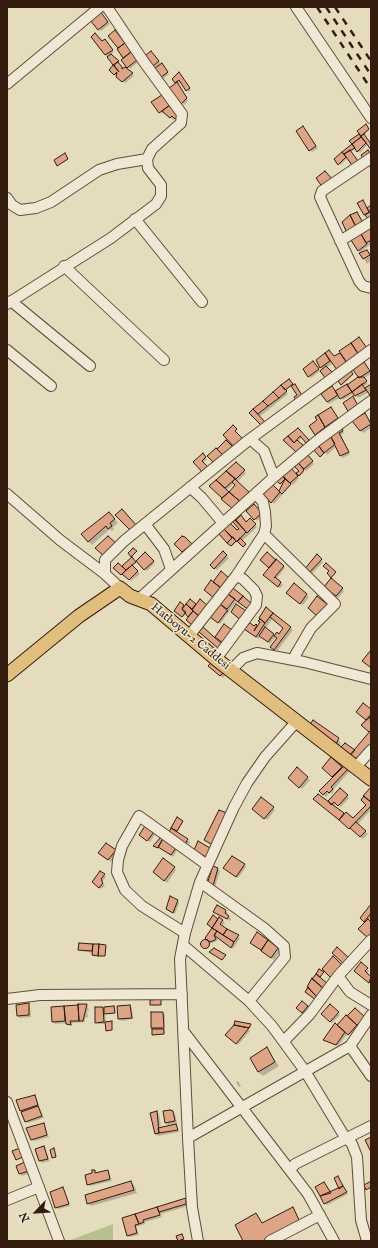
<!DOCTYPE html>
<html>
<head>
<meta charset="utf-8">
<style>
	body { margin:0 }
	#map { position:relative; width:378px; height:1248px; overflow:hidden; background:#e5dcbd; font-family:"IM FELL English",serif }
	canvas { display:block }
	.frame { position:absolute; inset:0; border:8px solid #341d0f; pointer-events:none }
	.north { position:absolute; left:16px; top:1192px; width:40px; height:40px; -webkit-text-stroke:3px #eee8d4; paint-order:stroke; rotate:245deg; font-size:11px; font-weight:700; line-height:16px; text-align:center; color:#341d0f }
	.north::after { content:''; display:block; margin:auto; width:14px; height:18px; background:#341d0f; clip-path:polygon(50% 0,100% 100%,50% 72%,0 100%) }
</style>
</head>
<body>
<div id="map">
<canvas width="378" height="1248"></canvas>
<div class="frame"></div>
<div class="north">N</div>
</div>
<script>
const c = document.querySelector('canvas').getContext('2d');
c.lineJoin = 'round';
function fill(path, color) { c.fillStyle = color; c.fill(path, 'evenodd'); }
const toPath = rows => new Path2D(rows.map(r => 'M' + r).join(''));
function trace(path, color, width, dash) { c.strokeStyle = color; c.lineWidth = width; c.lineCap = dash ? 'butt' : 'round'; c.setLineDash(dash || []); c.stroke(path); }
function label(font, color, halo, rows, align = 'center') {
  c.font = font + ' "IM FELL English",serif'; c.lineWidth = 3; c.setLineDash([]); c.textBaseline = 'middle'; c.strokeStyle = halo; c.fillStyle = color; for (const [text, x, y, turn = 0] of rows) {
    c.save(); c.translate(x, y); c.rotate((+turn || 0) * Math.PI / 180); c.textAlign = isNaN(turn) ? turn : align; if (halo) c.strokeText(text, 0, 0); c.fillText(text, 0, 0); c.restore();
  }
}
fill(toPath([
	[113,1224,113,1241,68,1241]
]), '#b6c090');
fill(toPath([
	[102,15,110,24,101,31,91,20],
	[117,34,138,62,130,69,118,50,120,48,110,36],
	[102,42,107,42,114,52,110,54,124,69,125,68,134,76,125,83,110,70,115,66,105,54],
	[153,54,169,74,163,79,147,56],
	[181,76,191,90,189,92,181,81,178,85,188,101,184,105,170,89,177,83,174,79],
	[162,96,180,119,178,121,175,118,173,120,165,112,162,114,153,102],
	[366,125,369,130,364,135,371,145,371,149,368,144,360,153,355,149,350,152,348,158,340,165,336,159,352,146,355,148,351,141,360,134],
	[305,130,318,148,312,152,310,150],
	[371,164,371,170,368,166],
	[371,230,371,244,361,252,359,250],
	[368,252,371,255,371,261,367,264,360,253],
	[329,351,334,357,342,353,369,351,339,372,333,363,323,370,318,364,317,360],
	[315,365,320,371,311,378,309,376],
	[366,365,371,374,363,379,368,384,364,386,365,389,371,385,371,395,369,392,358,398,354,393,343,400,341,397,329,404,327,402,335,392,360,378],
	[351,372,353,375,342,385,339,381],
	[288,380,293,386,298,396,292,385,285,391,288,394,259,417,251,413],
	[332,411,339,421,318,437,310,427],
	[365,414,371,422,371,428,363,433,353,422],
	[298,429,311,442,309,444,302,437,298,442,304,448,298,453,285,440],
	[341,429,344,433,341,435,350,454,343,458,336,447,327,455,323,450,324,454,321,457,314,450],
	[203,454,207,459,203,463,194,462],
	[309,458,314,464,306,471,302,466,301,467,304,472,300,476,298,474,301,471,296,466],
	[236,463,246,473,237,482,237,512,210,486],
	[234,483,236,485,229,493,226,491],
	[291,470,299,478,293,485,289,481,287,482,291,485,274,504,265,494,279,492,283,486,278,481,282,477,286,481],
	[248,511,263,515,257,521],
	[112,516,118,523,113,527,114,529,112,531,110,529,92,545,82,535],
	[241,517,246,523,250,520,257,527,242,541,246,545,244,547,238,541,232,546,220,534,237,532,240,529,234,522],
	[223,553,229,558,217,570,213,567],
	[145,554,155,563,147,571,137,561],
	[317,556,323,562,311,575,305,570],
	[132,559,136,563,132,566,140,574,131,581,115,568,122,568],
	[283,566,285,568,276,579,283,585,280,588,267,577],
	[331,580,344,591,338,598,328,589],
	[294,585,309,597,303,605,290,595],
	[233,590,232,598,236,602,220,624,211,617],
	[190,601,196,606,209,609,195,627,187,612,183,617,176,611,183,606,185,607],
	[266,609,293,630,277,651,271,647,278,638,276,636,270,644,260,636,258,639,246,629,250,624,255,628,256,626,258,627,261,622,260,618],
	[273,618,284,628,279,635,277,634,275,636,265,629],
	[211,668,227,673,223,678],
	[371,710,371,751,355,751,371,733,362,724],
	[312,728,338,739,341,744,338,747],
	[331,758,343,768,345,766,350,771,333,790,334,791,332,794,330,793,326,797,320,791,334,778,323,768],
	[297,769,310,780,302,789,291,780],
	[340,789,349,798,341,807,337,803,334,806,353,819,367,805,371,789,371,810,357,825,368,834,363,839,316,801,328,803],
	[261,798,275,810,267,820,253,808],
	[177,819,183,822,177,833,190,842,187,846,169,834,171,830,176,832,172,828],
	[153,832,155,834,150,842,142,837],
	[161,838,177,850,173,857,159,847,159,848,155,845],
	[106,845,117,853,111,862,102,855],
	[164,860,176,870,167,883,156,874],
	[244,865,246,867,238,878,227,870],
	[217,869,220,871,215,887,210,885],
	[104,875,106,877,102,882,105,886,101,889,95,884],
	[177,901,179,903,175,914,167,909],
	[217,906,228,913,227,915,231,919,230,921,217,914],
	[371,906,371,917,368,921,371,923,366,922,361,918],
	[222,920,225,923,222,926,240,938,233,949,214,934,218,940,213,943,211,942,209,948,206,949,201,945,213,928],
	[257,934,280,951,274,960,253,945],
	[80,945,106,946,105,956,93,955,93,953,81,951,79,949],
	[361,964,369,971,367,974,369,976,371,974,371,985,357,973],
	[28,1004,30,1006,31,1017,20,1018,18,1016],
	[87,1005,89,1011,87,1011,88,1017,85,1018,85,1022,72,1023,72,1026,67,1023,55,1024,53,1022,52,1008],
	[130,1006,132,1008,133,1019,122,1021,119,1019],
	[330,1006,340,1015,332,1023,322,1014],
	[103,1008,105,1010,115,1008,115,1013,105,1014,106,1023,112,1023,112,1030,108,1031,106,1024,98,1024,96,1022],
	[162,1013,165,1015,164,1034,154,1035,155,1030,152,1028],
	[366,1020,351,1036,348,1033,338,1046,324,1040,337,1026],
	[236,1022,251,1026,250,1028,247,1028,250,1031,238,1045,229,1037],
	[266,1048,279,1066,263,1076,258,1072],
	[238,1081,241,1086,239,1087,236,1082],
	[35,1096,44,1118,28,1123,21,1110],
	[157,1112,159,1114,161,1126,159,1126,160,1129,176,1125,179,1132,158,1136,156,1134],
	[173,1112,175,1114,177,1123,168,1125,166,1123],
	[43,1124,49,1137,34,1141,32,1139],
	[44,1147,50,1161,42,1163,40,1161],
	[25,1164,30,1173,22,1176,20,1174],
	[94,1171,96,1173,108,1171,112,1181,90,1186,88,1184],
	[131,1182,134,1185,137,1193,91,1206,88,1203],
	[324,1183,331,1194,344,1188,348,1194,327,1205,324,1203],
	[63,1189,70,1206,58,1209,55,1207],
	[186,1199,188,1206,161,1214,162,1217,145,1222,145,1224,136,1227,139,1235,130,1237,128,1235,123,1218],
	[292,1209,304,1226,276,1241,245,1241,256,1215,263,1224]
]), '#0003');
const building = toPath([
	[100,11,108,22,98,30,90,20,100,11],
	[115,30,125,43,118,48,108,36,115,30],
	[95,33,102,41,105,39,113,50,105,55,91,37,95,33],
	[125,43,131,52,123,58,117,49,125,43],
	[151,51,159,61,153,66,145,56,151,51],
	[131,52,137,60,127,68,121,60,131,52],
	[111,54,119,61,113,65,107,57,111,54],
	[118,62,122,67,122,69,125,67,133,73,122,82,116,77,117,72,114,75,109,70,113,65,119,72,114,65,118,62],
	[162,63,168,72,160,78,154,69,162,63],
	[179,72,190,88,186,91,179,80,175,83,172,79,179,72],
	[177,82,187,98,181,104,168,89,177,82],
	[162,95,170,105,159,113,151,102,162,95],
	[170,105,179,116,175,119,172,116,170,118,162,111,170,105],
	[366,124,369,129,361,136,357,131,366,124],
	[303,126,316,146,309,151,296,131,303,126],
	[359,134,361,137,352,144,349,141,359,134],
	[364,134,371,144,371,150,361,136,364,134],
	[361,137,366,143,357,152,352,144,361,137],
	[352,144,355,148,344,154,342,152,352,144],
	[350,150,358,161,352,165,344,154,350,150],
	[368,150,370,153,363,158,361,155,368,150],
	[342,152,346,157,338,165,334,159,342,152],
	[65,153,68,159,57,166,54,160,65,153],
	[325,171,333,180,323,188,316,178,325,171],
	[363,200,369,212,364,215,357,203,363,200],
	[371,205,371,219,369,220,365,215,370,212,367,208,371,205],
	[357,212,363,223,356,227,350,215,357,212],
	[350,215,356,227,347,233,342,222,350,215],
	[371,228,371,240,366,243,361,234,371,228],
	[361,234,367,244,358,251,351,240,361,234],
	[367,250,370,255,363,259,359,253,367,250],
	[359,337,367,348,359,355,351,343,359,337],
	[351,343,359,355,347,363,339,351,351,343],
	[329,350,334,356,340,353,347,363,337,370,325,353,329,350],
	[325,353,330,361,320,368,316,360,325,353],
	[313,361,319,369,308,377,303,369,313,361],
	[364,362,370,371,359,378,353,370,364,362],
	[326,366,333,373,326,379,320,371,326,366],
	[351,371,353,374,341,385,338,381,351,371],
	[358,377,364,377,367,381,352,392,347,385,358,377],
	[289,379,293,384,285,390,281,385,289,379],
	[295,384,303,397,297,401,294,397,297,395,291,386,295,384],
	[347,384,352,392,340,399,335,391,347,384],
	[362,384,366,390,355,396,352,392,362,384],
	[371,384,371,397,365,388,371,384],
	[281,385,287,391,279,398,273,392,281,385],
	[332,386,338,395,327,402,321,394,332,386],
	[273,392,279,398,268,406,263,401,273,392],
	[353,396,358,406,348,411,343,403,353,396],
	[263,401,268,406,258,414,253,409,263,401],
	[331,407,338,418,325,427,318,415,331,407],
	[253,409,265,422,261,425,249,413,253,409],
	[365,413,371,424,360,431,352,421,365,413],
	[318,415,325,427,315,435,309,426,317,420,315,417,318,415],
	[233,425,237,429,235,431,244,440,235,448,223,435,233,425],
	[298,428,309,440,306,443,300,436,294,443,288,436,298,428],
	[342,428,343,431,339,433,349,452,340,456,330,435,342,428],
	[288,436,294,443,297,440,303,445,296,452,283,440,288,436],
	[331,437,335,444,324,453,318,445,331,437],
	[226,440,234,448,225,457,217,449,226,440],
	[318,445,324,453,320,457,313,449,318,445],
	[216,448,225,457,216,465,207,456,216,448],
	[203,453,206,457,202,461,210,469,204,474,193,462,203,453],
	[307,454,313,461,304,469,298,463,307,454],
	[236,462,245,470,236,479,226,471,236,462],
	[298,462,304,470,299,476,296,473,299,471,294,466,298,462],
	[291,468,298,476,290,483,283,476,291,468],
	[226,471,235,479,225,488,216,480,226,471],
	[282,476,285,479,280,484,277,481,282,476],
	[235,479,251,494,242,503,229,492,235,485,232,482,235,479],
	[285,479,291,484,282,494,279,491,285,479],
	[216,480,229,492,222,498,209,486,216,480],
	[273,485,280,492,271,503,263,494,273,485],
	[229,492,242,503,234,510,221,499,229,492],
	[254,504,262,513,254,520,246,511,254,504],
	[122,509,137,526,131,531,115,515,122,509],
	[109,512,115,519,110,523,112,526,108,529,106,526,88,542,81,534,109,512],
	[241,515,246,522,250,518,256,524,247,533,236,520,241,515],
	[235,520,246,532,237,542,224,529,230,523,237,530,239,529,233,522,235,520],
	[224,529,232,538,227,543,219,534,224,529],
	[108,536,118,545,105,557,95,548,108,536],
	[182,536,185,537,192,544,182,552,174,544,182,536],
	[233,537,236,541,231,546,227,543,233,537],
	[240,538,246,544,243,547,237,541,240,538],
	[133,548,137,551,131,557,128,553,133,548],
	[223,551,227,555,214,569,210,565,223,551],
	[145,552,154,561,144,570,136,561,145,552],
	[267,552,276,560,269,568,260,560,267,552],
	[317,554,322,559,308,574,304,570,317,554],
	[132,557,136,562,126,570,122,566,132,557],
	[276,559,284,566,274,578,275,577,281,582,278,587,263,575,276,559],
	[118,563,126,570,121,575,113,568,118,563],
	[326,563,336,572,331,578,327,573,329,571,323,566,326,563],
	[132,565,138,571,129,580,122,574,132,565],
	[221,571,229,578,221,588,213,582,221,571],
	[331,578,343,588,336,596,324,587,331,578],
	[211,580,221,588,214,598,204,590,211,580],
	[294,583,307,594,300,604,286,593,294,583],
	[233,588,243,596,238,602,228,594,233,588],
	[228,594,235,599,227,609,220,604,228,594],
	[243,596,253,605,249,610,238,602,243,596],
	[317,596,328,605,318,617,308,608,317,596],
	[190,599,196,604,192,609,186,604,190,599],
	[200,599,208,606,200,617,192,610,200,599],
	[180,602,184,605,182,609,186,612,182,617,174,611,180,602],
	[186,604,193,611,188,617,182,609,186,604],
	[220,604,228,611,227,611,218,623,210,617,220,604],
	[236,604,249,613,243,622,231,612,236,604],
	[266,607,273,613,265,623,259,618,266,607],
	[193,611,200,617,192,625,186,620,193,611],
	[273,613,291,627,274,650,270,647,277,638,274,636,277,632,279,634,283,628,270,617,273,613],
	[260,619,265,623,256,637,244,629,250,623,254,626,256,624,257,625,254,631,260,622,258,621,260,619],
	[224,624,232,630,223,643,215,637,224,624],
	[203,627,223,645,219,649,199,632,203,627],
	[265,627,274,634,268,642,259,636,265,627],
	[371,650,371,666,370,667,362,661,371,650],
	[213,660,226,670,220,676,208,666,213,660],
	[363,703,371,709,371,714,366,720,356,712,363,703],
	[370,717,371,730,369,732,361,725,370,717],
	[313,720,339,738,335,746,309,726,313,720],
	[371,730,371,744,356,761,349,756,371,730],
	[345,743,355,750,349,757,339,749,345,743],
	[331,757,342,767,332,777,322,768,331,757],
	[345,765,349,768,331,787,333,789,329,793,327,791,323,795,319,791,345,765],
	[297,767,308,777,299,788,288,778,297,767],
	[371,787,371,802,363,796,371,787],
	[340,788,348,795,338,806,334,802,331,805,328,801,340,788],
	[318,794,344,813,339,820,313,799,318,794],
	[364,796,371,802,371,806,349,829,339,820,346,812,353,818,366,805,361,800,364,796],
	[261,797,274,807,264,819,252,809,261,797],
	[219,810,227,813,213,845,211,844,204,840,219,810],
	[177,817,183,821,177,831,171,828,177,817],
	[356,822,366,831,360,837,350,828,356,822],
	[145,826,154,832,147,841,139,835,145,826],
	[171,828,188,839,185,844,168,834,171,828],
	[161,837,163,838,158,848,153,846,161,837],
	[163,839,176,848,171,855,158,847,163,839],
	[198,841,210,848,206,857,194,850,198,841],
	[106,843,116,850,108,860,98,853,106,843],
	[232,856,245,864,236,877,223,868,232,856],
	[163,858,175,867,164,881,153,872,163,858],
	[213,866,218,868,213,886,207,884,213,866],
	[100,871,105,874,101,879,103,883,99,888,92,882,100,871],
	[170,896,178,900,173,913,166,909,170,896],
	[371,904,371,913,364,922,360,918,371,904],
	[217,905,226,910,225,913,229,916,227,919,213,912,217,905],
	[213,915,218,919,212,928,207,924,213,915],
	[219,917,223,920,220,924,227,929,223,935,212,928,219,917],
	[368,919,371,922,371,937,369,939,358,929,368,919],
	[212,928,217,931,214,936,216,938,215,940,210,942,205,938,212,928],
	[227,929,239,935,234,942,223,935,227,929],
	[217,931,234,942,231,948,214,935,217,931],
	[257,932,268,940,261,950,250,943,257,932],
	'200.5 944a4.5 4.5 0 1 1 9 0a4.5 4.5 0 1 1-9 0Z',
	[268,940,278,948,271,958,261,951,268,940],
	[79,943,93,944,92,951,78,950,79,943],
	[93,944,99,944,98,956,92,955,93,944],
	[99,944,106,945,105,956,98,956,99,944],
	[337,947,349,958,345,965,332,953,337,947],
	[214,948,226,955,222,960,209,952,214,948],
	[333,956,344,967,333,980,322,969,333,956],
	[361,962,368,968,365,971,371,977,369,983,354,971,361,962],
	[319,969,324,972,320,977,316,974,319,969],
	[316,974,328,984,324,989,312,979,316,974],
	[312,978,324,989,317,997,307,987,312,978],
	[308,987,317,997,316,1000,305,992,308,987],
	[161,999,161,1005,150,1005,150,1000,161,999],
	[302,1001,308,1006,302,1013,296,1008,302,1001],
	[29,1003,29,1015,17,1016,16,1005,29,1003],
	[78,1004,87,1004,83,1021,79,1021,78,1004],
	[330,1004,339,1012,330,1022,321,1014,330,1004],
	[78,1005,79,1021,70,1021,71,1025,66,1024,64,1006,78,1005],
	[130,1005,132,1018,118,1019,117,1006,130,1005],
	[64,1006,65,1021,52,1022,51,1007,64,1006],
	[114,1006,115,1013,104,1014,104,1007,114,1006],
	[95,1007,103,1007,104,1022,95,1023,95,1007],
	[355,1008,365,1017,357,1025,347,1016,355,1008],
	[151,1012,163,1012,164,1028,151,1028,151,1012],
	[346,1015,357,1025,348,1035,337,1025,346,1015],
	[112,1021,112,1030,106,1031,105,1022,112,1021],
	[235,1021,251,1024,249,1028,234,1025,235,1021],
	[335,1023,345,1032,336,1045,323,1040,335,1023],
	[234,1025,249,1028,236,1044,225,1035,234,1025],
	[152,1029,164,1029,164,1034,152,1035,152,1029],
	[267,1047,275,1062,258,1072,250,1058,267,1047],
	[35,1095,38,1105,20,1111,16,1100,35,1095],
	[38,1106,42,1116,25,1122,21,1112,38,1106],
	[170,1110,173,1111,175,1121,165,1123,163,1111,170,1110],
	[157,1111,159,1133,155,1134,150,1113,157,1111],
	[44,1123,47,1135,31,1140,26,1128,44,1123],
	[176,1124,178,1130,159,1133,158,1128,176,1124],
	[371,1137,371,1152,365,1140,371,1137],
	[44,1146,48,1159,39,1161,35,1149,44,1146],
	[20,1148,23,1157,16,1160,12,1151,20,1148],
	[54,1148,56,1157,52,1158,50,1150,54,1148],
	[25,1162,29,1171,19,1174,16,1166,25,1162],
	[92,1170,95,1170,95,1173,108,1170,110,1179,87,1185,85,1175,92,1173,92,1170],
	[338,1176,343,1186,339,1189,334,1178,338,1176],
	[131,1181,134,1190,87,1204,85,1195,131,1181],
	[371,1181,371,1187,366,1190,364,1185,371,1181],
	[324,1182,331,1193,320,1196,315,1187,324,1182],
	[343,1186,347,1192,324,1204,320,1196,343,1186],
	[63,1187,69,1204,55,1208,50,1192,63,1187],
	[186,1198,186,1204,159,1212,157,1207,186,1198],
	[157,1207,160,1215,143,1220,144,1222,139,1224,135,1214,157,1207],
	[293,1207,300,1222,263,1241,243,1241,235,1225,256,1213,262,1223,293,1207],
	[135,1214,139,1224,135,1225,137,1233,127,1236,122,1218,135,1214],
	[182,1234,184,1239,178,1241,176,1236,182,1234]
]);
fill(building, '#dea486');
trace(building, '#341d0f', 1);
const minor = toPath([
	[296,7,371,118],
	[7,84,100,7],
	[371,158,322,191,320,197,359,281,363,286,371,288],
	[7,198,12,205,20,210,36,208,51,202,99,170,117,164,147,159],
	[135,219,202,302],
	[340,241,371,222],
	[64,266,164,360],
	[11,301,90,366],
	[7,304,111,238,156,204,161,196,161,185,148,168,147,159,152,149,181,123,182,114,144,62,107,7],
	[7,350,51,386],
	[250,439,264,451,274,477],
	[190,487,202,498,223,523],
	[7,494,60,540,105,574,120,588],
	[145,524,164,549,171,569],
	[264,534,335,604,311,628,293,659],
	[105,574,105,560,124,541,250,439,371,350],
	[139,599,274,477,318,440,371,401],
	[189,636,236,576],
	[216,659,256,605,257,596,254,590,243,579,236,576,264,534,266,526,265,512,263,502,256,494],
	[231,670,243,658,257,653,304,662,371,679],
	[356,767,371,750],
	[200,882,264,928,284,946,285,957,249,1001],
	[185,933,142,906,125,890,117,872,118,860,122,846,139,816,207,865],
	[183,945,249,1001,272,1026,305,1071,343,1134,352,1144,357,1157,361,1220,367,1241],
	[338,976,350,992,371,1005],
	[7,999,40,995,182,994],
	[184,1032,308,1194,334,1241],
	[284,1041,310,1014,338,976,371,940],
	[350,1046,371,1076],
	[7,1102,59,1241],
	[188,1138,350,1046,371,1015],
	[290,1170,295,1164,371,1126],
	[7,1200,39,1187],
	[198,1241,192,1207,188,1138,180,959,185,933,200,882,234,807,247,783,265,757,296,722],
	[270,1241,320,1215]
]);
const major = toPath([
	[7,675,79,616,120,588,130,596,151,604,216,659,371,779]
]);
trace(minor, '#604d3a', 12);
trace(major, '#341d0f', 15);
trace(minor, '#eee8d4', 10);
trace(major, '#e2be7e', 13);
trace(toPath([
	[317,7,371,89],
	[326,7,371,75],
	[335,7,371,61]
]), '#341d0f', 2.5, [7, 7]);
label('12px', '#341d0f', '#eee8d4', [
	["Hatboyu-2 Caddesi",190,637,39]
]);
</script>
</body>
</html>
